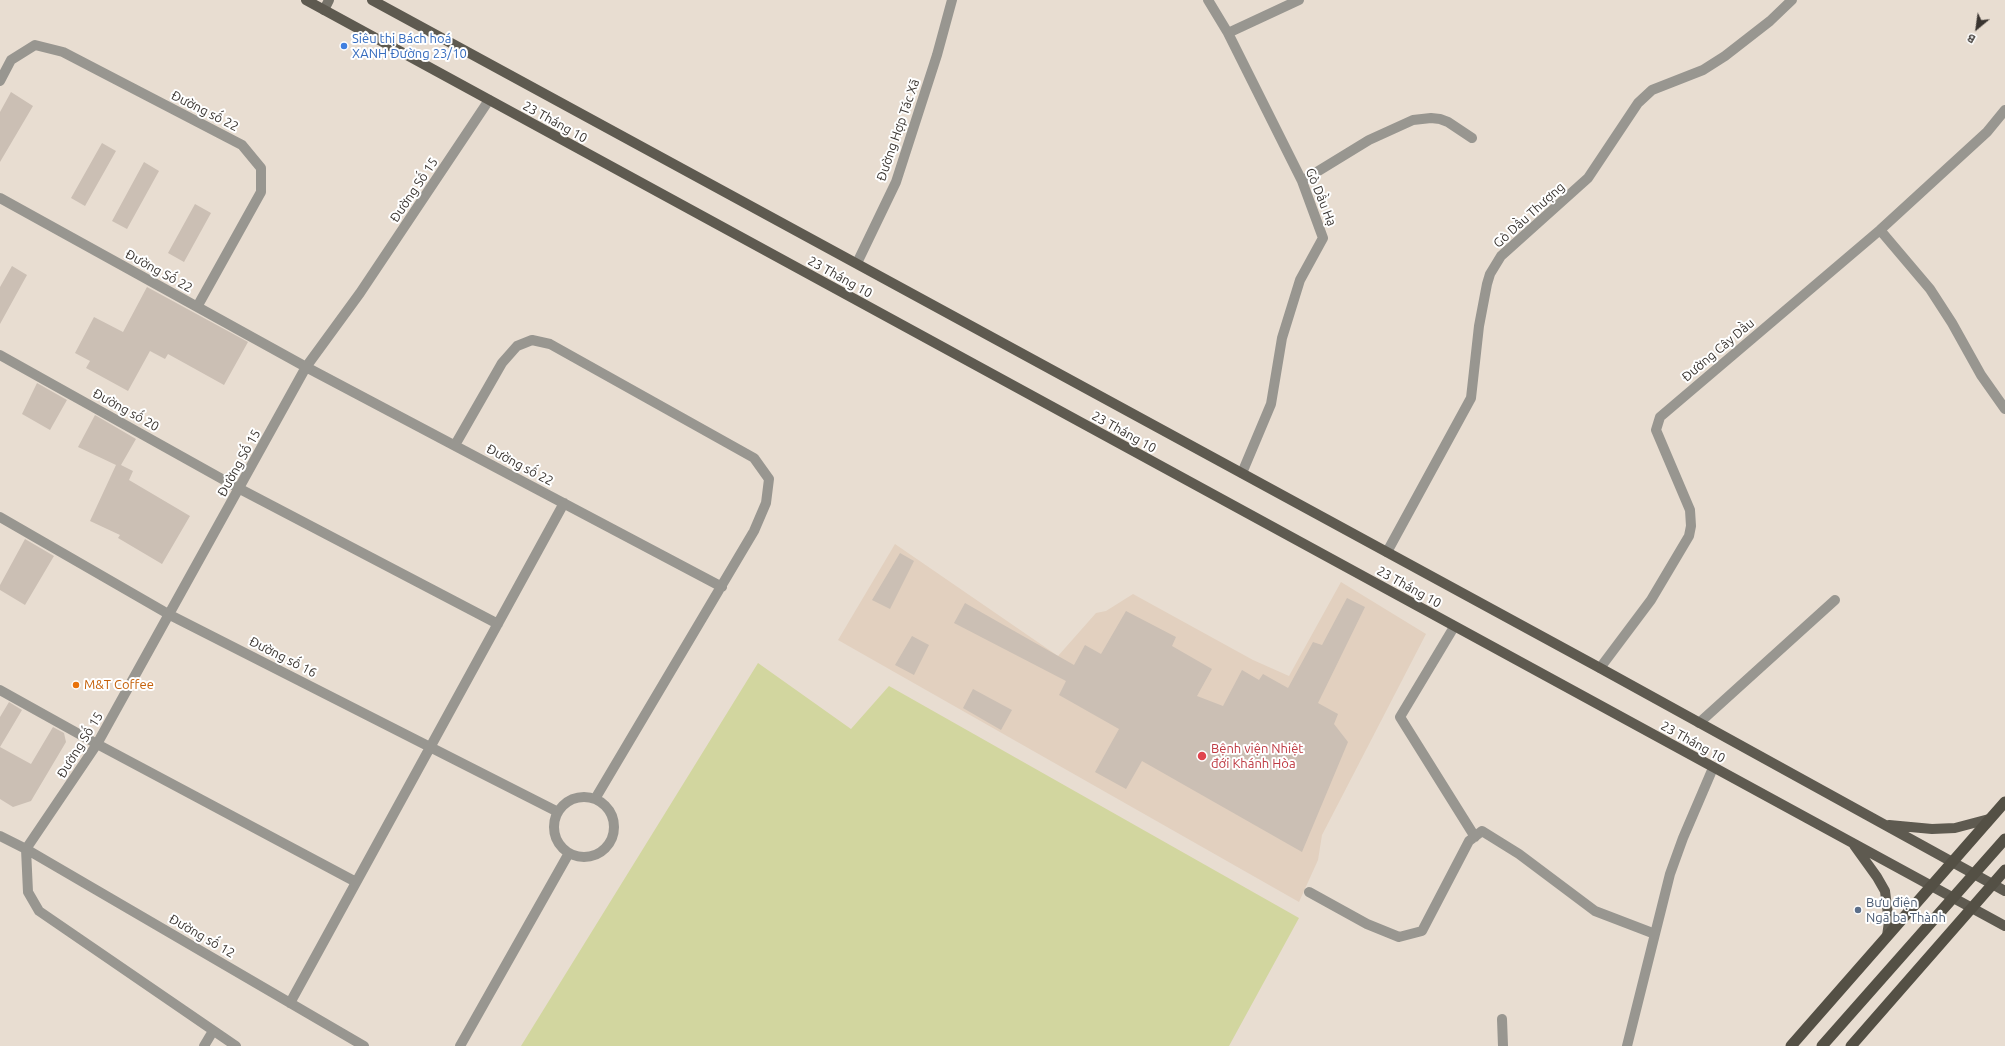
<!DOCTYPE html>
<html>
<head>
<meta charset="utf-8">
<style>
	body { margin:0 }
	#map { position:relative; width:2005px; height:1046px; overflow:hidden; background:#e8ddd1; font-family:Ubuntu,sans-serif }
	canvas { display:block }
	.north { position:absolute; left:1957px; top:8px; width:40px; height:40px; -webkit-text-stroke:3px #fff; paint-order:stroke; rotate:209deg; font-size:11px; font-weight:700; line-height:16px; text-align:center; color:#393430 }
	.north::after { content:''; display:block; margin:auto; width:14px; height:18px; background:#393430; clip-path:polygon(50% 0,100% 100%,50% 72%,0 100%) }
</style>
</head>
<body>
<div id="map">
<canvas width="2005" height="1046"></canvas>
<div class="north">B</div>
</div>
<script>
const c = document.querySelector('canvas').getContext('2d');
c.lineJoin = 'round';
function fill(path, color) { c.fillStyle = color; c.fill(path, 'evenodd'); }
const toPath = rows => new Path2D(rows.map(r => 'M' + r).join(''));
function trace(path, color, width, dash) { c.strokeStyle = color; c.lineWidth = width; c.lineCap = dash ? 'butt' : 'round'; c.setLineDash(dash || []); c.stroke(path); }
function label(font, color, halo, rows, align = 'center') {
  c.font = font + ' Ubuntu,sans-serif'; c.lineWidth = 4; c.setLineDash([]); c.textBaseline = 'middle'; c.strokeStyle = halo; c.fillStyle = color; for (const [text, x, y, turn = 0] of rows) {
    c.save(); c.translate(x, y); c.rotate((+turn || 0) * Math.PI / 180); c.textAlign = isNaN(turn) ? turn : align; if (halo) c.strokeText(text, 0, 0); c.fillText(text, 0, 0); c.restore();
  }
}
fill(toPath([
	[895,544,1058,656,1096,613,1106,611,1133,594,1253,660,1289,676,1341,582,1426,634,1322,835,1318,860,1299,902,838,640]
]), '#e2d0bf');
fill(toPath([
	[758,663,851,729,889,686,1299,918,1229,1046,521,1046]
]), '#d2d69f');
fill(toPath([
	[11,92,33,106,0,162,0,112],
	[102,143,116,151,85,206,71,198],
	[144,162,159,171,127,229,112,221],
	[195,204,211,213,184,262,168,253],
	[12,266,27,275,0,324,0,287],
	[147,287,248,342,224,385,168,354,165,359,150,351,128,391,86,368,90,361,75,353,94,317,123,332],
	[37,383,67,400,50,430,22,414],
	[95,415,136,439,121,465,133,471,129,480,190,516,162,564,118,538,120,535,90,521,116,465,78,447],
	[25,539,54,556,25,605,0,590,0,585],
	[900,553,914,561,890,609,872,600],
	[1347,598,1365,607,1318,703,1338,714,1334,724,1348,742,1302,852,1142,761,1126,789,1095,772,1119,729,1059,695,1066,681,954,623,965,603,1074,665,1085,645,1101,654,1126,611,1176,637,1172,646,1212,669,1197,696,1223,706,1242,670,1259,680,1263,674,1288,688,1313,642,1322,645],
	[912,636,929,645,914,675,895,665],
	[973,689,1012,710,1001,730,963,708],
	[9,702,22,710,0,747,31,764,53,727,64,733,66,742,31,801,13,807,0,799,0,717]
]), '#cbbfb4');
trace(toPath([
	[1208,0,1228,33],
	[0,81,11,60,35,45,63,52,242,145,261,168,261,192,197,307],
	[1302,181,1369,140,1413,120,1431,118,1440,119,1448,122,1472,138],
	[0,198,306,367,722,587],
	[1880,230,1930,289,1952,323,1981,375,2005,409],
	[857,263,896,182,937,55,952,0],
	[0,355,240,489,498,624],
	[455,445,502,363,517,346,532,340,550,344,754,458,769,479,766,503,754,531,595,799],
	[1242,473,1271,404,1282,338,1300,280,1323,238,1302,181,1228,33,1299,0],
	[0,517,170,615,558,812],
	[1387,552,1471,398,1479,326,1487,284,1490,274,1501,256,1588,178,1638,103,1652,90,1703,70,1725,56,1770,21,1792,0],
	[1454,627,1400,717,1475,837],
	[1600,668,1651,600,1689,536,1691,526,1690,510,1656,430,1660,417,1880,230,1987,132,2005,110],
	[0,690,97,744,356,882],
	[1699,723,1835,600],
	'554 827a30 30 0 1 1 60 0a30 30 0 1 1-60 0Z',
	[0,836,26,849,364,1046],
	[26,849,97,744,306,367,360,293,489,100],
	[26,849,28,892,39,911,236,1046],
	[1309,892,1367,924,1399,937,1422,931,1469,841,1482,831,1519,854,1595,911,1655,934],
	[290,1003,564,503],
	[1502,1019,1503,1046],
	[204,1046,213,1031],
	[460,1046,569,853],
	[1627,1046,1670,874,1683,838,1713,768]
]), '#989690', 10);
trace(toPath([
	[324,10,329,0]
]), '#76736a', 10);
trace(toPath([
	[306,0,2005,926],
	[372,0,1600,668,2005,891],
	[1889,825,1932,829,1955,828,1989,819],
	[1854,845,1877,877,1885,891,1889,922,1887,936]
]), '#5e5a50', 10);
trace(toPath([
	[1791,1046,2005,802],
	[1851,1046,2005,870]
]), '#545045', 11);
trace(toPath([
	[1822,1046,2005,839]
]), '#545045', 11);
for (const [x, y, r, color] of [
	[344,46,4,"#3f7fe0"],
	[76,685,4,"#e8710a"],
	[1202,756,5,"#e0444e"],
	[1858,910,4,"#5c6f8a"]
]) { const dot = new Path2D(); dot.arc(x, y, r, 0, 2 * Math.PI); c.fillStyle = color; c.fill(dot); trace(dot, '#fff', 1.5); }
label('13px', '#366cbe', '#fff', [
	["Siêu thị Bách hoá",352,39],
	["XANH Đường 23/10",352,54]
], 'left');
label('13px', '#393430', '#fff', [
	["Đường số 22",205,111,27],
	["23 Tháng 10",555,122,29],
	["Đường Hợp Tác Xã",898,130,-71],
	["Đường Số 15",414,190,-56],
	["Gò Dầu Hạ",1321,197,68],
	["Gò Dầu Thượng",1529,215,-42],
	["Đường Số 22",159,271,29],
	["23 Tháng 10",840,277,29],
	["Đường Cây Dầu",1718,350,-40],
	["Đường số 20",126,410,29],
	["23 Tháng 10",1124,432,29],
	["Đường Số 15",239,463,-61],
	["Đường số 22",520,465,28],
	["23 Tháng 10",1409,587,29],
	["Đường số 16",283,657,27],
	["23 Tháng 10",1693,742,29],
	["Đường Số 15",80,745,-58],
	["Đường số 12",202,936,30]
]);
label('13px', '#c56008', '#fff', [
	["M&T Coffee",84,685]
], 'left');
label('13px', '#be3a42', '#fff', [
	["Bệnh viện Nhiệt",1211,749],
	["đới Khánh Hòa",1211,764]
], 'left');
label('13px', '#4e5e75', '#fff', [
	["Bưu điện",1866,903],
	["Ngã ba Thành",1866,918]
], 'left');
</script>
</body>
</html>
